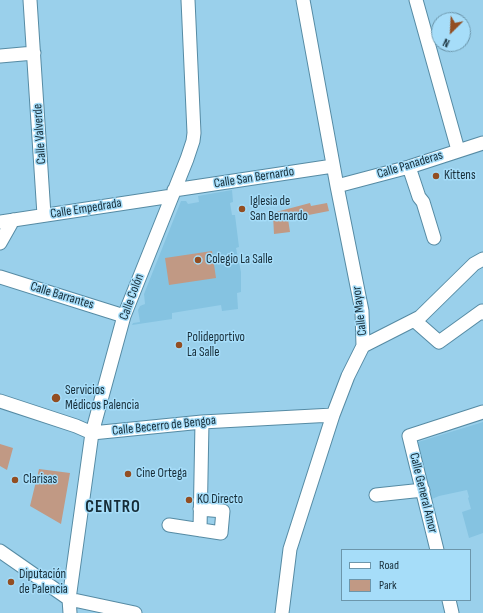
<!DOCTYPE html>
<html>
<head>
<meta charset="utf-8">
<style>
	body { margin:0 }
	#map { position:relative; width:483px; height:613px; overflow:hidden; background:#9ad0eb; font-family:"Sofia Sans Condensed",sans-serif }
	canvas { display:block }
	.legend { position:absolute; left:341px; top:549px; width:130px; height:52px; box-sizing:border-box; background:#a6ddf9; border:1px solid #6c96ab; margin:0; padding:5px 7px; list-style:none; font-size:12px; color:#162c37 }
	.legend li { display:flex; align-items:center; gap:8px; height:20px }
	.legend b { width:20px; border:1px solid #6c96ab }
	.north { position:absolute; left:431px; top:12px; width:40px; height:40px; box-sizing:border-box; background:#a6ddf9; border:1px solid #6c96ab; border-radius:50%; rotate:204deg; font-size:11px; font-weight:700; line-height:16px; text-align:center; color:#162c37 }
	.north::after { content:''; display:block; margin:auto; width:14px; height:18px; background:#934e22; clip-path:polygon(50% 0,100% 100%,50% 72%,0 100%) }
</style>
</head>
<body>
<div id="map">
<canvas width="483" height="613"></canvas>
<ul class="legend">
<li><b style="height:5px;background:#fff"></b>Road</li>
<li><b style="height:11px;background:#c19984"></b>Park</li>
</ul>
<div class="north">N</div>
</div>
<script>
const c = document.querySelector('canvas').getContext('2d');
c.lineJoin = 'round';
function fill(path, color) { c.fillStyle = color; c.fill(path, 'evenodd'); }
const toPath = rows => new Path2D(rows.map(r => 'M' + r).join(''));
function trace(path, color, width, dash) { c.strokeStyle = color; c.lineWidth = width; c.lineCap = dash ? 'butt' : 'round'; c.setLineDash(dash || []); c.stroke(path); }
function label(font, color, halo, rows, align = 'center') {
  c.font = font + ' "Sofia Sans Condensed",sans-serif'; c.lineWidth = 3; c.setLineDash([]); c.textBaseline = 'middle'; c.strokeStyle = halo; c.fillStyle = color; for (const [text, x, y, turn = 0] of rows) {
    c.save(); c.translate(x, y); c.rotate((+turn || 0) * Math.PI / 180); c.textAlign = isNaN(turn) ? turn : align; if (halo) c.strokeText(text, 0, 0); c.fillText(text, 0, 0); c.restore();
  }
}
fill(toPath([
	[232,190,233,202,230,203,232,215,235,215,239,247,236,248,241,272,241,292,237,293,238,309,222,311,221,305,172,313,172,319,132,325,133,323,140,322,138,310,140,306,145,304,144,294,181,201,186,201,188,204,199,202,198,196],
	[483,422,483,533,469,538,462,512,471,509,468,498,469,497,467,490,439,496,432,499,418,442]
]), '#85c3e1');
fill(toPath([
	[310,203,311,206,327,203,329,211,288,219,290,232,274,234,273,215,276,215,276,212],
	[212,251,216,278,169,285,165,258],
	[0,444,13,448,7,470,0,466],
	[39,469,70,473,61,524,30,506]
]), '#c19984');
const street = toPath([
	[30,0,44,215],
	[416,0,458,150],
	[0,56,34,53],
	[409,167,419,197,423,202,434,238],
	[337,186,409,167,483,143],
	[174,190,333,166],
	[0,222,172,196],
	[0,243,13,220],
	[0,277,124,316],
	[414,320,439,342,482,311,483,313],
	[363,346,420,317,474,264,483,259],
	[0,401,76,426,92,433,202,422,333,415],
	[376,495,423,490],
	[169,525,221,533,223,511,200,509],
	[200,530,202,422],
	[437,550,409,436,483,412],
	[0,551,69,599,135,613],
	[449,600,452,613],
	[70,613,69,599,92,433,124,316,187,159,193,141,194,133,188,0],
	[282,613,290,549,333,415,348,376,363,346,362,311,337,186,303,0]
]);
trace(street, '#568ba4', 15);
trace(street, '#fff', 13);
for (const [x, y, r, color] of [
	[436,176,4,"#934e22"],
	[242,209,4,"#934e22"],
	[198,260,4,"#934e22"],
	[179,345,4,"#934e22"],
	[56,398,5,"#934e22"],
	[128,474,4,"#934e22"],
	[15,480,4,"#934e22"],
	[189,500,4,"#934e22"],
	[11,582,4,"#934e22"]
]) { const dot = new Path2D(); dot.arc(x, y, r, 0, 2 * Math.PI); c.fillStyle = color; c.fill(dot); trace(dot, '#a6ddf9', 1.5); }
label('13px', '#162c37', '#a6ddf9', [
	["Calle Valverde",40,134,-94],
	["Calle Panaderas",410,165,-17],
	["Calle San Bernardo",254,178,-9],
	["Calle Empedrada",86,209,-9],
	["Calle Barrantes",62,296,17],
	["Calle Colón",132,297,-70],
	["Calle Mayor",360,311,-97],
	["Calle Becerro de Bengoa",164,426,-6],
	["Calle General Amor",423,493,76]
]);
label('13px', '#162c37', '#a6ddf9', [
	["Kittens",444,176],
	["Iglesia de",250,202],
	["San Bernardo",250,217],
	["Colegio La Salle",206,260],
	["Polideportivo",187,338],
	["La Salle",187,353],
	["Servicios",65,391],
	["Médicos Palencia",65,406],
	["Cine Ortega",136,474],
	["Clarisas",23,480],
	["KO Directo",197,500],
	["Diputación",19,575],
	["de Palencia",19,590]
], 'left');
c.letterSpacing = '1px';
label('bold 17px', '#162c37', '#a6ddf9', [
	["CENTRO",113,508]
]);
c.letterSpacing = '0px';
</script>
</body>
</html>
